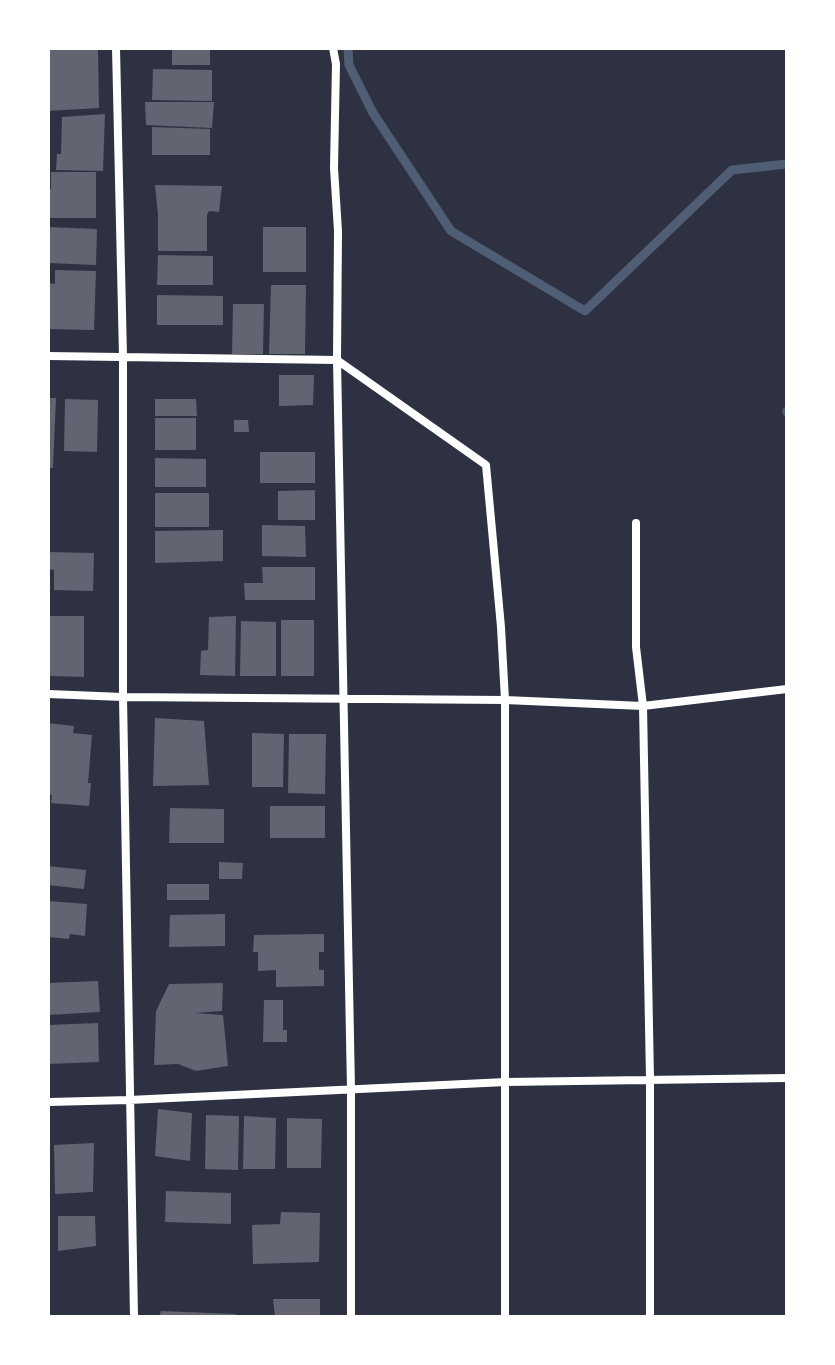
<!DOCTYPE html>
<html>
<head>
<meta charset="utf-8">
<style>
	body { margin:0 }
	#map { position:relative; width:835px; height:1365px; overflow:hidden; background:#2d3142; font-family:"Exo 2",sans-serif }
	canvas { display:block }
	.frame { position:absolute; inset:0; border:50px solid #fff; pointer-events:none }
</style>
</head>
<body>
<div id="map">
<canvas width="835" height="1365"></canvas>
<div class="frame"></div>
</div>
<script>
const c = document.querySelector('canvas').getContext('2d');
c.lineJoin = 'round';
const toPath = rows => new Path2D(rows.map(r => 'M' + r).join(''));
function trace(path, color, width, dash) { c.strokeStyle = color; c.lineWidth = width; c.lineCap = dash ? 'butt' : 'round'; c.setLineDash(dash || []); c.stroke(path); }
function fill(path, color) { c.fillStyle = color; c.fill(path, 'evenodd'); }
trace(toPath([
	[348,48,349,65,373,113,451,231,585,311,732,170,787,164],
	[787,411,787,412]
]), '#4f5d75', 9);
fill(toPath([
	[48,48,98,48,99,108,48,111],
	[172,48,210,49,210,65,172,65],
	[153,69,212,70,212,101,152,100],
	[145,102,214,102,212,128,146,125],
	[105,114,103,171,56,170,57,154,61,154,62,117],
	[152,127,210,129,210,155,152,155],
	[51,172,96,172,96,218,48,218,48,189,51,189],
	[155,185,222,186,219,212,209,211,207,215,207,251,158,251,158,215],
	[48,227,97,229,96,265,48,263],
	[263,227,306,227,306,272,263,272],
	[158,255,213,256,213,285,157,285],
	[55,270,96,271,94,330,48,329,48,283,55,284],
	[271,285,306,285,305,354,269,354],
	[157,295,223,296,223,325,157,325],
	[233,304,264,304,263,354,232,354],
	[279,375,314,375,313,405,279,406],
	[48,398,56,398,53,468,48,468],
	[65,399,98,400,97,452,64,451],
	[155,399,196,399,197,416,155,416],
	[155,418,196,418,196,450,155,450],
	[234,420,248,420,249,432,234,432],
	[260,452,315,452,315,483,260,483],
	[155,458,206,459,206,487,155,487],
	[315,490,315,520,278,520,278,491],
	[155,493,209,493,209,527,155,527],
	[262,525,305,526,306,557,262,556],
	[223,530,223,561,155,563,155,531],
	[48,552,94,553,93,591,54,590,54,570,48,569],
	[262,567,315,567,315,600,245,600,244,583,263,583],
	[50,616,84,616,84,677,49,676],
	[236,616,235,676,200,675,201,651,208,650,209,617],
	[281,620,314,620,314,676,281,676],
	[241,621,276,622,276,676,240,676],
	[155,718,204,721,209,785,153,786],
	[48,723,74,726,73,733,92,735,88,783,91,783,89,806,51,803,52,795,48,794],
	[252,733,284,734,283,787,252,787],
	[289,734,326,734,325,794,288,793],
	[270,806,325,806,325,838,270,838],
	[170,808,224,809,224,843,169,843],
	[219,862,243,863,242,879,219,879],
	[48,866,86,870,84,889,48,885],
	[167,884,209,884,209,900,167,900],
	[48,901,87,904,85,936,70,934,69,939,48,937],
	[225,914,225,946,169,947,170,915],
	[324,934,324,952,319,952,319,970,324,970,324,986,276,987,276,970,258,971,258,952,253,952,254,935],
	[98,981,100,1012,48,1015,48,983],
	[223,983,222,1011,195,1013,223,1015,228,1066,196,1071,178,1064,154,1065,156,1011,169,984],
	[264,1000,283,1000,283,1030,287,1030,287,1042,263,1042],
	[98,1023,99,1062,48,1064,48,1025],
	[158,1109,192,1113,190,1161,155,1156],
	[206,1115,239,1116,238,1170,205,1169],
	[244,1116,276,1118,275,1169,243,1169],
	[287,1118,322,1119,321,1168,287,1168],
	[94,1143,93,1192,55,1194,54,1145],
	[166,1191,231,1193,231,1224,165,1222],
	[281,1212,320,1213,319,1262,253,1264,252,1225,280,1224],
	[58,1216,95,1216,96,1246,58,1251],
	[273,1299,320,1299,320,1317,275,1317],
	[161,1311,236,1314,235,1317,159,1317]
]), '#626471');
trace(toPath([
	[116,48,123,356,123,697,134,1317],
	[333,48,336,64,334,168,338,231,337,360,351,1089,351,1317],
	[48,356,337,360,486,465,501,627,505,700,505,1317],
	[636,523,636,647,643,706,650,1079,650,1317],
	[48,694,123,697,505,700,643,706,787,689],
	[48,1102,129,1100,506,1082,787,1078]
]), '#fff', 8);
</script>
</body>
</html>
